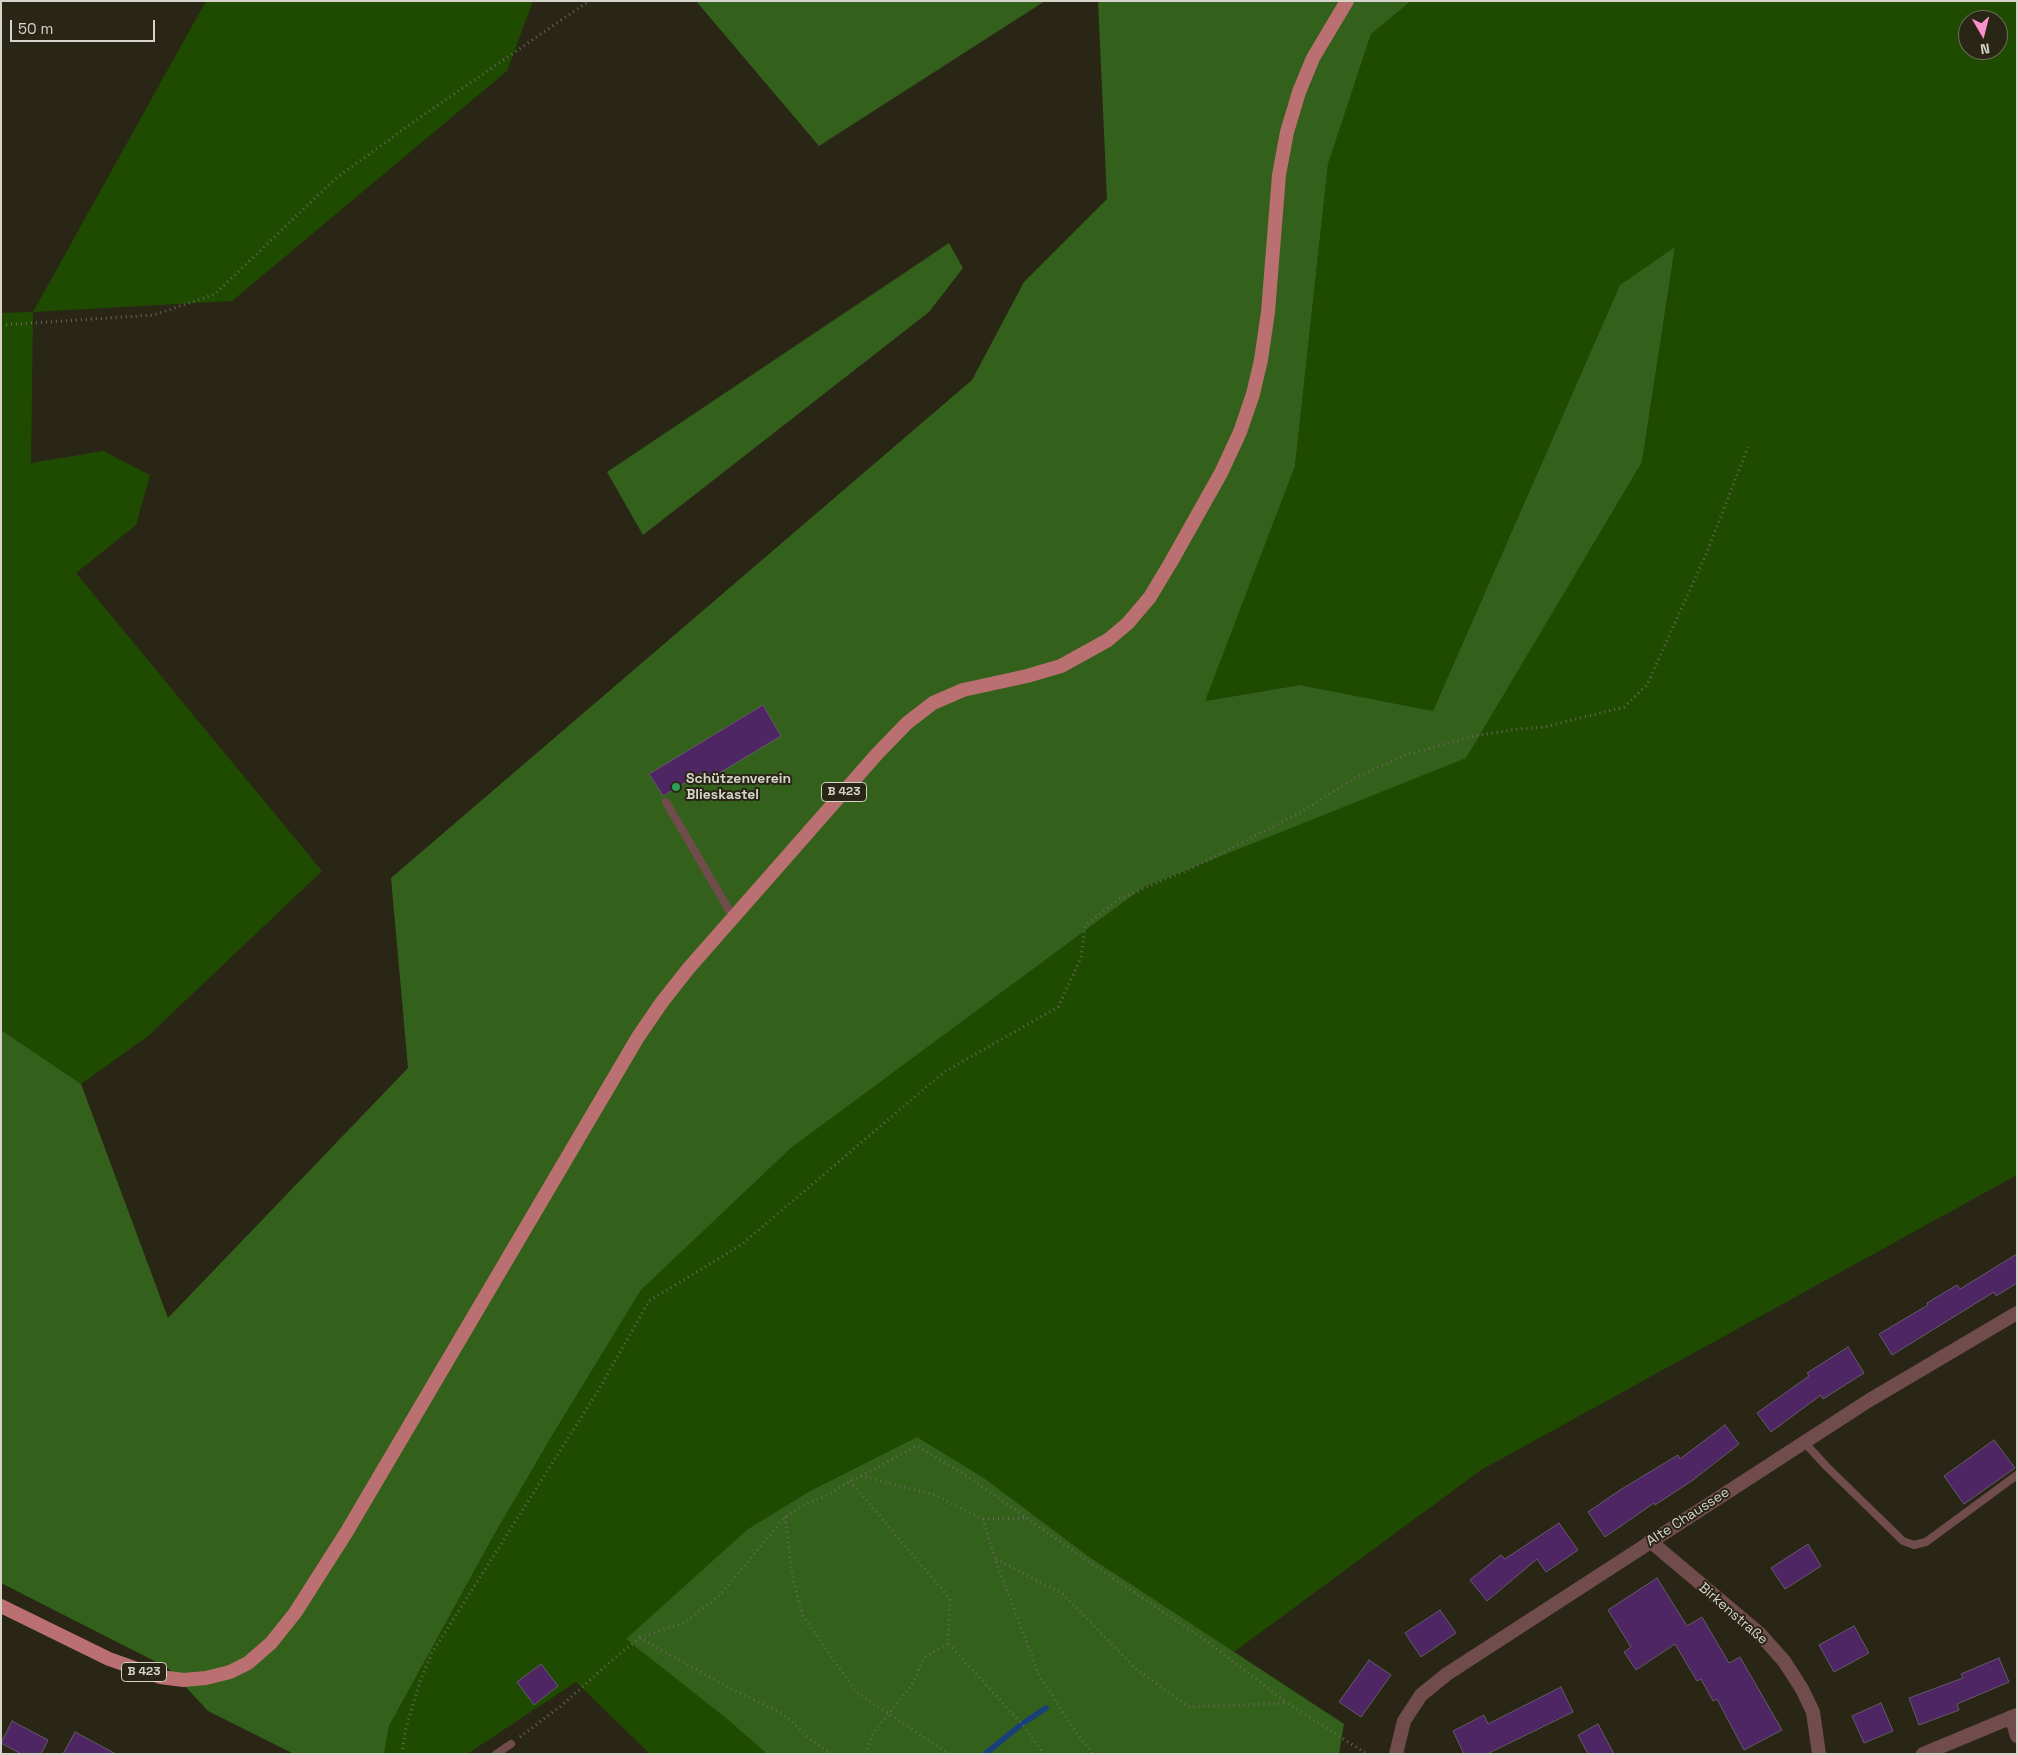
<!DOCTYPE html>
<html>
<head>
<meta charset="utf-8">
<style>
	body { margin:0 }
	#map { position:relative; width:2018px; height:1755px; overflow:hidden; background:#2a2616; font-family:"Space Grotesk",sans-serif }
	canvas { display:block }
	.frame { position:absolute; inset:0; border:2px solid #d6d4ca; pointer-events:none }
	.north { position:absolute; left:1958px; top:10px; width:50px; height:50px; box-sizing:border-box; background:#2a2616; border:1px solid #6f6c5e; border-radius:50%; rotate:172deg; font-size:14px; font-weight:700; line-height:20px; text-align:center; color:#d6d4ca }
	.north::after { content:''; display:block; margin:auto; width:18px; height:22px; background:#f890cc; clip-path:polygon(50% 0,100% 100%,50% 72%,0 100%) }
	.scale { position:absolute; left:10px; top:20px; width:145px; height:22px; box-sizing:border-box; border:2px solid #d6d4ca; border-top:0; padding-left:6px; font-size:15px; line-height:18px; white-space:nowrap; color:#d6d4ca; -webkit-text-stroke:4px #2a2616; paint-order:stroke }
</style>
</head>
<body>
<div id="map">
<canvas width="2018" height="1755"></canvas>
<div class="frame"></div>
<div class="north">N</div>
<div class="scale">50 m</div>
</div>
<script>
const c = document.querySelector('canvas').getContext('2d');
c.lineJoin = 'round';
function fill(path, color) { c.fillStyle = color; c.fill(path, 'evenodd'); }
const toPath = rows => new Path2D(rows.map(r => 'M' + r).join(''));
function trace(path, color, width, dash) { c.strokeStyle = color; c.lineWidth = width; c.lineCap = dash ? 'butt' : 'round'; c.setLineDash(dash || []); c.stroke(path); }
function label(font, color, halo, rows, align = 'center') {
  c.font = font + ' "Space Grotesk",sans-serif'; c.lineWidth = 4; c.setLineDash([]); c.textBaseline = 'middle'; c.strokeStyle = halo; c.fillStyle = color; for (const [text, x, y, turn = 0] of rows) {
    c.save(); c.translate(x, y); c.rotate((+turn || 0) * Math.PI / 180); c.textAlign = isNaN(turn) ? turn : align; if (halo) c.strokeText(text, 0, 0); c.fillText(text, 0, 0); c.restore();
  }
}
fill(toPath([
	[206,1,533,1,507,71,232,301,33,312,31,463,103,451,150,475,136,525,76,573,322,871,147,1037,81,1084,1,1030,1,313,33,312],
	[1411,1,2017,1,2017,1175,1481,1470,1234,1652,1088,1556,984,1478,917,1437,810,1491,748,1529,726,1718,767,1754,650,1754,576,1682,467,1754,384,1754,389,1726,494,1535,550,1439,641,1290,791,1148,1144,887,1465,758,1642,462,1675,248,1620,285,1433,711,1300,685,1204,701,1295,466,1328,164,1371,34],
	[1968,20,1998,20,1998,50,1968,50]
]), '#1f4b00');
fill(toPath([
	[696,1,1045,1,819,146],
	[1098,1,1411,1,1371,34,1328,164,1295,466,1205,701,1300,685,1433,711,1620,285,1675,247,1642,462,1466,758,1144,887,791,1148,641,1290,550,1439,494,1535,389,1726,384,1754,294,1754,208,1711,168,1668,1,1583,1,1030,81,1084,168,1318,408,1068,391,878,972,380,1024,282,1107,199],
	[949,243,963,268,929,312,643,535,607,472],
	[917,1437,984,1478,1088,1556,1344,1724,1339,1754,767,1754,726,1718,626,1639,748,1529,810,1491]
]), '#33601b');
trace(toPath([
	[985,1754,1022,1724,1046,1708]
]), '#18417c', 5.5);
const building = toPath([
	[763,705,781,736,706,781,701,773,663,796,649,774,763,705],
	[2017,1254,2017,1283,1996,1296,1994,1292,1892,1355,1879,1334,1928,1305,1927,1303,1957,1285,1960,1289,2017,1254],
	[1848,1347,1864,1373,1823,1399,1821,1395,1771,1432,1757,1413,1809,1376,1807,1373,1848,1347],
	[1725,1425,1739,1444,1693,1480,1655,1505,1654,1503,1605,1537,1588,1512,1620,1490,1678,1455,1680,1459,1725,1425],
	[1994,1440,2015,1468,1964,1504,1944,1476,1994,1440],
	[1559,1523,1578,1550,1546,1572,1537,1559,1487,1601,1470,1580,1501,1555,1505,1559,1559,1523],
	[1808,1544,1821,1566,1785,1589,1771,1568,1808,1544],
	[1657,1578,1687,1626,1702,1617,1729,1663,1740,1657,1782,1730,1744,1750,1717,1699,1713,1701,1701,1679,1697,1681,1675,1644,1636,1670,1624,1652,1631,1647,1608,1610,1657,1578],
	[1440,1610,1456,1633,1421,1657,1405,1633,1440,1610],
	[1854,1626,1869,1653,1834,1672,1819,1645,1854,1626],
	[1999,1658,2009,1682,1957,1704,1959,1710,1919,1725,1909,1698,1963,1678,1961,1674,1999,1658],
	[1369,1660,1391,1675,1361,1717,1339,1702,1369,1660],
	[541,1664,558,1686,534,1705,517,1682,541,1664],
	[1561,1687,1573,1712,1487,1754,1464,1754,1453,1731,1484,1715,1488,1724,1561,1687],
	[1881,1703,1893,1731,1864,1743,1852,1716,1881,1703],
	[12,1721,48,1740,41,1754,21,1754,1,1743,12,1721],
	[1598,1724,1614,1754,1588,1754,1578,1735,1598,1724],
	[75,1732,116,1754,63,1754,75,1732]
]);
fill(building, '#4f2664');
trace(building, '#645a6a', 1);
trace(toPath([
	[1,325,154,315,215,294,335,179,412,123,589,1],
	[861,1476,917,1446,967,1476,1095,1566,1202,1638,1287,1703],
	[850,1481,950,1599,948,1643,1022,1724,1044,1754],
	[785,1517,793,1580,803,1616,856,1692,949,1754],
	[983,1519,1025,1518],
	[996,1559,1063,1594,1137,1670,1189,1707,1287,1703,1367,1754],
	[640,1638,685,1622,720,1595,785,1517,805,1504,828,1495,850,1481,861,1476,932,1494,983,1519,995,1559,1039,1675,1077,1734,1093,1754],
	[520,1737,561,1706,618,1655,640,1638,731,1689,782,1713,811,1740,831,1754],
	[402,1754,405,1732,413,1704,421,1679,432,1653,598,1391,649,1301,741,1245,944,1072,1058,1007,1081,958,1085,926,1119,899,1197,866,1301,812,1355,778,1406,755,1473,736,1518,729,1545,727,1624,707,1647,685,1707,552,1748,447],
	[866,1754,873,1733,912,1685,924,1658,948,1643]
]), '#6a6759', 3, [1, 4]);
trace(toPath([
	[666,802,733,917],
	[1804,1442,1827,1467,1903,1541,1914,1545,1926,1542,2017,1475],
	[496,1754,511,1744]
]), '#714c4c', 8);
trace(toPath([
	[1650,1541,1759,1633,1784,1661,1802,1689,1813,1712,1819,1754],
	[2011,1717,2017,1736],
	[1396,1754,1404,1721,1421,1695,1447,1674,1868,1401,2017,1313],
	[1923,1754,2017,1715]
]), '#714c4c', 14);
trace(toPath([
	[1,1606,109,1659,160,1677,184,1680,206,1678,230,1672,248,1663,271,1643,295,1613,346,1533,638,1037,662,1002,688,969,877,754,907,723,933,703,963,690,1027,676,1061,666,1108,640,1128,623,1150,597,1171,562,1221,473,1240,432,1253,394,1261,360,1268,312,1279,175,1287,132,1299,92,1313,58,1347,1]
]), '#ba7070', 14);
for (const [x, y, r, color] of [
	[676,787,5,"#2e9e5b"]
]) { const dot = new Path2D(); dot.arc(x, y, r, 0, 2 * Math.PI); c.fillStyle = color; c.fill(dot); trace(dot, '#2a2616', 2); }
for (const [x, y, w] of [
	[844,792,45],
	[144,1672,45]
]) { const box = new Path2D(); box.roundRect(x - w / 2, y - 9.5, w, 19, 4); c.fillStyle = '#2a2616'; c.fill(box); trace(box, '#d6d4ca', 1); }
label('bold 12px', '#d6d4ca', null, [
	["B 423",844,792],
	["B 423",144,1672]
]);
label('bold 14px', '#d6d4ca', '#2a2616', [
	["Schützenverein",686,779],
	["Blieskastel",686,795]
], 'left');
label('14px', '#d6d4ca', '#2a2616', [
	["Alte Chaussee",1688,1517,-33],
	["Birkenstraße",1733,1614,41]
]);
</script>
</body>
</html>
